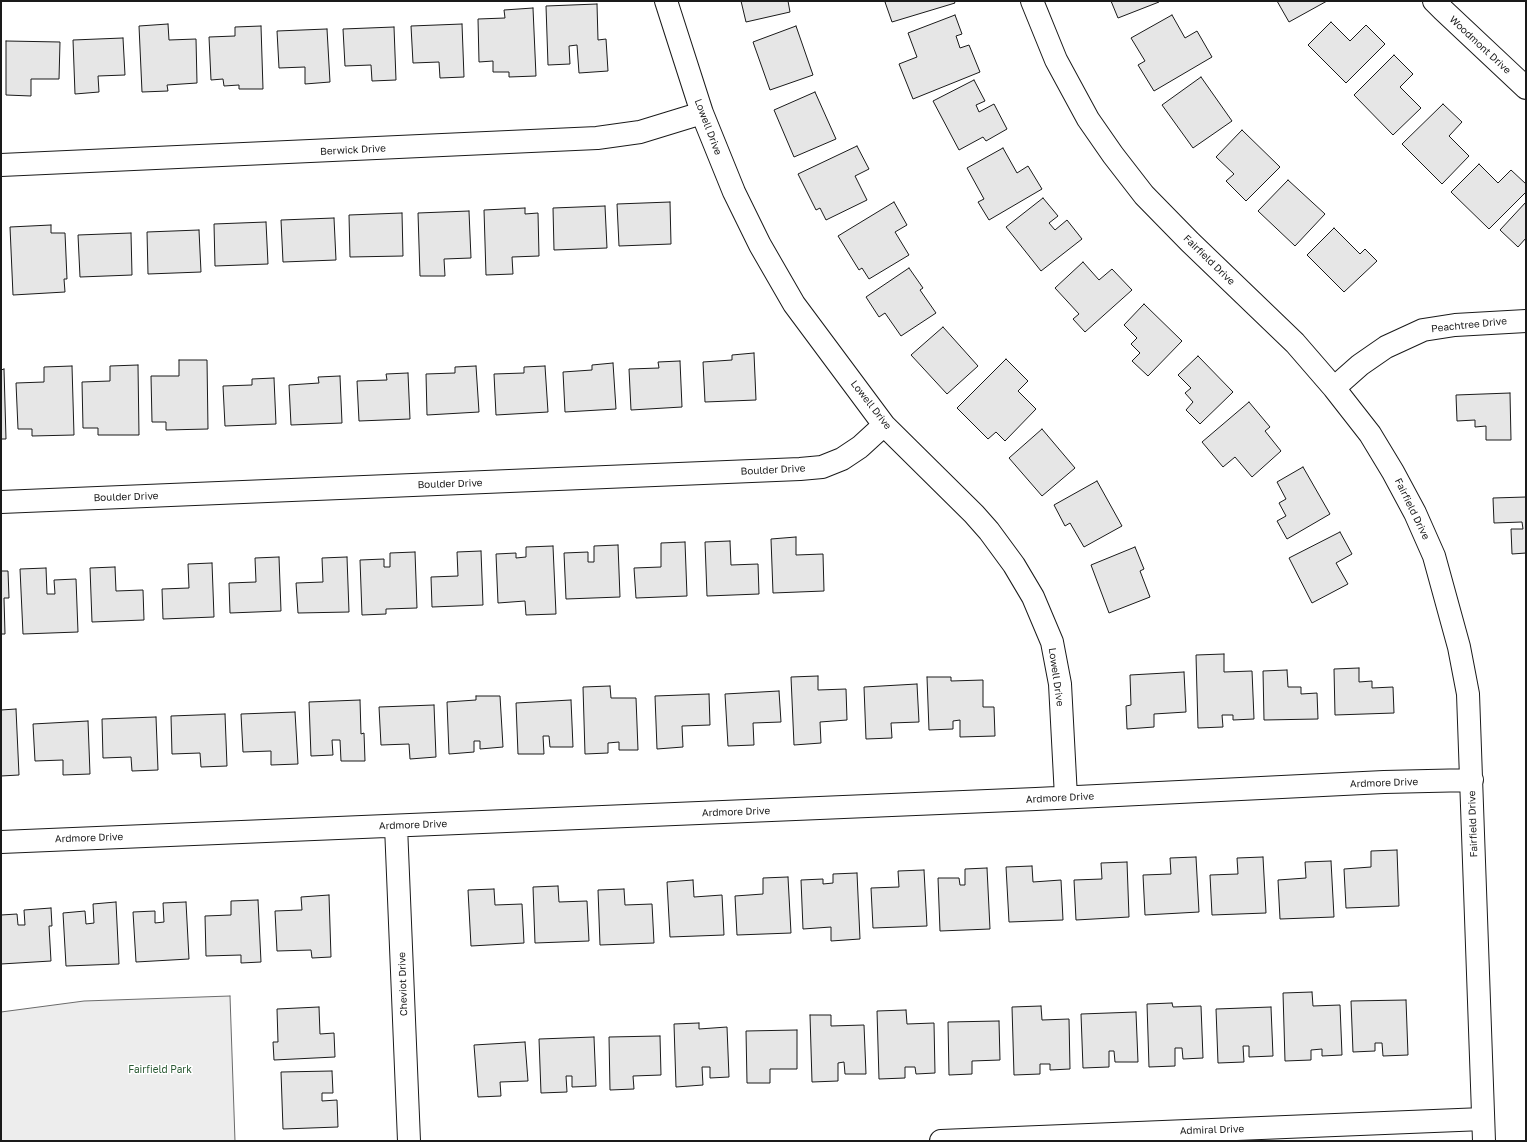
<!DOCTYPE html>
<html>
<head>
<meta charset="utf-8">
<style>
	body { margin:0 }
	#map { position:relative; width:1527px; height:1142px; overflow:hidden; background:#fff; font-family:"Golos Text",sans-serif }
	canvas { display:block }
	.frame { position:absolute; inset:0; border:2px solid #1a1a1a; pointer-events:none }
</style>
</head>
<body>
<div id="map">
<canvas width="1527" height="1142"></canvas>
<div class="frame"></div>
</div>
<script>
const c = document.querySelector('canvas').getContext('2d');
c.lineJoin = 'round';
function fill(path, color) { c.fillStyle = color; c.fill(path, 'evenodd'); }
const toPath = rows => new Path2D(rows.map(r => 'M' + r).join(''));
function trace(path, color, width, dash) { c.strokeStyle = color; c.lineWidth = width; c.lineCap = dash ? 'butt' : 'round'; c.setLineDash(dash || []); c.stroke(path); }
function label(font, color, halo, rows, align = 'center') {
  c.font = font + ' "Golos Text",sans-serif'; c.lineWidth = 3; c.setLineDash([]); c.textBaseline = 'middle'; c.strokeStyle = halo; c.fillStyle = color; for (const [text, x, y, turn = 0] of rows) {
    c.save(); c.translate(x, y); c.rotate((+turn || 0) * Math.PI / 180); c.textAlign = isNaN(turn) ? turn : align; if (halo) c.strokeText(text, 0, 0); c.fillText(text, 0, 0); c.restore();
  }
}
const built = toPath([
	[230,996,235,1141,1,1141,1,1012,84,1001,230,996]
]);
fill(built, '#ededed');
trace(built, '#6a6a6a', 1);
const building = toPath([
	[741,1,788,1,790,12,746,22,741,1],
	[888,1,954,1,955,3,892,22,885,2,888,1],
	[1111,1,1159,1,1159,2,1118,18,1111,1],
	[1277,1,1327,1,1289,22,1277,1],
	[597,4,598,40,606,39,608,71,579,73,577,45,569,46,570,64,548,65,546,6,597,4],
	[533,8,536,76,509,77,509,72,493,72,493,61,479,62,478,19,505,18,504,10,533,8],
	[955,15,962,34,956,36,960,48,969,45,980,72,913,99,899,64,917,57,908,33,955,15],
	[1172,15,1185,38,1197,31,1212,57,1154,91,1138,65,1145,61,1131,38,1172,15],
	[1331,22,1350,41,1366,25,1385,44,1346,83,1308,45,1331,22],
	[168,24,169,40,196,39,197,83,167,85,168,91,142,92,139,26,168,24],
	[462,24,464,77,440,78,439,62,413,63,411,26,462,24],
	[261,26,263,89,239,89,239,85,224,86,223,79,211,80,209,37,235,36,235,27,261,26],
	[796,26,813,75,770,90,753,42,796,26],
	[394,27,396,80,372,81,371,65,345,66,343,29,394,27],
	[327,29,330,82,305,84,305,67,279,68,277,31,327,29],
	[123,38,125,75,98,76,99,92,75,94,73,40,123,38],
	[6,41,60,42,59,79,31,79,31,96,6,95,6,41],
	[1394,55,1413,74,1400,87,1421,108,1393,135,1354,95,1394,55],
	[1201,77,1232,121,1193,148,1162,105,1201,77],
	[974,80,985,101,976,105,979,112,994,104,1007,129,986,141,983,137,959,150,933,101,974,80],
	[815,92,836,139,794,157,774,110,815,92],
	[1443,104,1462,122,1449,136,1469,156,1442,184,1402,144,1443,104],
	[1242,130,1280,167,1246,201,1226,181,1234,174,1216,157,1242,130],
	[857,146,869,169,855,176,867,200,826,220,820,208,816,210,798,174,857,146],
	[1003,148,1017,173,1028,166,1042,189,989,220,978,202,984,199,967,168,1003,148],
	[1479,164,1498,183,1511,170,1526,184,1526,192,1489,229,1451,192,1479,164],
	[1288,180,1325,214,1295,246,1258,211,1288,180],
	[1043,198,1058,216,1049,223,1055,230,1067,220,1082,239,1041,271,1006,227,1043,198],
	[670,202,671,244,619,246,617,204,670,202],
	[894,202,907,225,895,232,909,255,869,279,862,268,859,270,838,236,894,202],
	[1526,202,1526,238,1518,247,1500,230,1526,202],
	[605,206,607,248,554,250,553,208,605,206],
	[525,208,525,214,538,213,539,256,512,257,513,274,486,275,484,210,525,208],
	[469,211,471,258,444,259,445,276,420,276,418,213,469,211],
	[402,213,403,256,350,257,349,215,402,213],
	[334,218,336,260,283,262,281,220,334,218],
	[266,222,268,264,215,266,214,224,266,222],
	[51,225,51,233,65,233,67,279,64,279,65,292,13,295,10,227,51,225],
	[1334,228,1360,254,1365,249,1377,261,1344,292,1307,255,1334,228],
	[199,230,201,272,148,274,147,232,199,230],
	[131,233,132,275,80,277,78,235,131,233],
	[1083,262,1099,280,1112,269,1132,290,1085,332,1073,319,1079,314,1055,288,1083,262],
	[909,268,923,288,920,290,936,313,901,336,885,313,879,317,866,297,909,268],
	[1144,304,1182,341,1148,376,1132,361,1140,353,1131,344,1137,338,1124,325,1144,304],
	[943,327,978,366,947,394,911,355,943,327],
	[754,353,756,400,705,402,703,362,732,360,732,355,754,353],
	[1198,356,1233,392,1200,424,1186,410,1193,402,1185,393,1191,388,1178,375,1198,356],
	[1006,359,1028,381,1018,391,1036,409,1005,441,996,432,988,439,957,408,1006,359],
	[179,360,207,360,208,429,166,430,166,422,152,422,151,376,179,376,179,360],
	[680,361,682,407,631,410,629,369,659,368,658,362,680,361],
	[613,363,616,409,565,412,563,372,592,370,592,365,613,363],
	[138,365,139,435,98,435,98,428,83,428,82,382,110,381,110,366,138,365],
	[72,366,74,435,32,436,32,429,18,429,16,383,44,382,44,367,72,366],
	[476,366,479,412,427,415,426,374,455,373,455,367,476,366],
	[545,366,548,412,496,415,494,374,524,373,524,367,545,366],
	[4,369,6,439,1,439,1,370,4,369],
	[408,373,410,419,359,421,357,381,387,380,386,374,408,373],
	[340,376,342,423,291,425,289,385,319,383,318,377,340,376],
	[274,378,276,424,225,426,223,386,252,385,252,379,274,378],
	[1510,393,1511,440,1486,440,1486,426,1475,427,1475,420,1457,421,1456,395,1510,393],
	[1249,402,1270,427,1265,431,1281,451,1252,477,1235,457,1223,467,1202,442,1249,402],
	[1042,429,1075,468,1042,496,1009,458,1042,429],
	[1303,467,1330,514,1287,539,1277,521,1286,516,1279,503,1286,499,1277,482,1303,467],
	[1097,481,1122,526,1084,547,1070,523,1065,526,1054,505,1097,481],
	[1526,497,1526,553,1512,554,1511,529,1523,529,1522,522,1494,523,1493,498,1526,497],
	[1340,532,1352,554,1336,563,1348,584,1312,603,1289,558,1340,532],
	[796,537,796,555,823,554,824,591,773,593,771,539,796,537],
	[730,541,731,565,758,564,759,594,707,596,705,542,730,541],
	[685,542,687,596,636,598,634,568,661,567,661,543,685,542],
	[618,545,620,597,566,599,564,553,588,552,588,562,594,562,594,546,618,545],
	[553,546,556,614,526,615,525,601,498,603,496,554,516,553,516,558,526,557,526,547,553,546],
	[1135,547,1144,569,1140,571,1150,597,1109,613,1091,565,1135,547],
	[481,551,483,605,432,607,431,577,458,576,457,552,481,551],
	[415,552,417,608,386,609,386,614,362,615,360,560,384,559,384,567,390,567,390,553,415,552],
	[279,557,281,611,230,613,229,583,256,582,255,558,279,557],
	[347,557,349,612,298,613,296,583,323,582,322,558,347,557],
	[212,563,214,617,163,619,162,589,189,588,188,564,212,563],
	[115,567,116,591,143,590,144,620,92,622,90,568,115,567],
	[46,568,47,594,55,594,54,580,76,579,78,632,23,634,20,569,46,568],
	[1,571,8,571,9,598,4,598,5,634,1,634,1,571],
	[1224,654,1224,672,1252,671,1254,719,1233,720,1233,715,1222,715,1223,727,1198,728,1196,655,1224,654],
	[1359,668,1359,682,1372,681,1372,688,1393,687,1394,713,1335,715,1334,669,1359,668],
	[1287,670,1288,687,1301,687,1301,694,1317,693,1318,719,1264,720,1263,671,1287,670],
	[1184,672,1186,712,1154,714,1154,727,1127,729,1126,706,1131,705,1130,675,1184,672],
	[818,676,818,690,846,689,847,720,820,722,821,743,794,745,791,677,818,676],
	[927,677,951,677,951,681,983,680,983,707,994,707,995,736,960,737,960,720,953,721,953,729,929,730,927,677],
	[917,684,919,722,891,723,892,738,866,739,864,687,917,684],
	[610,686,611,698,636,698,638,750,619,750,619,742,608,743,608,753,585,754,583,687,610,686],
	[779,691,781,722,753,723,754,745,728,746,725,694,779,691],
	[709,694,710,725,682,726,683,747,657,749,655,696,709,694],
	[476,696,500,696,503,747,480,749,480,741,474,741,474,752,449,754,447,702,476,700,476,696],
	[360,700,361,734,364,733,365,761,341,761,340,740,332,740,333,755,311,756,309,702,360,700],
	[571,700,573,747,550,747,549,736,543,736,544,754,518,754,516,703,571,700],
	[434,705,436,757,410,759,409,744,381,745,379,707,434,705],
	[16,709,19,775,1,776,1,710,16,709],
	[295,712,298,764,271,765,271,751,243,752,241,714,295,712],
	[225,714,227,766,201,767,200,753,172,754,171,716,225,714],
	[156,717,158,770,132,771,131,757,103,758,102,719,156,717],
	[88,721,90,774,63,775,63,760,35,761,33,724,88,721],
	[1397,850,1399,906,1346,908,1344,869,1371,867,1371,851,1397,850],
	[1196,857,1199,912,1145,915,1143,875,1171,874,1170,858,1196,857],
	[1263,857,1266,913,1212,915,1210,875,1238,874,1237,858,1263,857],
	[1331,861,1334,917,1280,919,1278,880,1306,878,1305,862,1331,861],
	[1127,862,1129,917,1076,920,1074,880,1102,879,1101,863,1127,862],
	[1032,866,1033,882,1061,880,1063,920,1009,922,1006,867,1032,866],
	[987,868,990,929,940,931,938,878,959,878,960,885,965,885,965,869,987,868],
	[924,870,927,926,873,928,871,888,899,887,898,871,924,870],
	[857,873,860,939,831,941,831,927,803,929,801,880,823,879,823,884,833,883,833,874,857,873],
	[788,877,791,933,737,935,735,896,763,894,763,878,788,877],
	[693,880,694,897,722,895,724,935,670,937,667,882,693,880],
	[558,886,559,902,587,901,589,941,535,943,533,887,558,886],
	[494,889,495,905,522,904,524,943,471,946,468,890,494,889],
	[624,889,625,905,652,904,654,943,600,945,598,890,624,889],
	[329,895,331,957,312,958,311,950,277,951,275,911,302,910,301,897,329,895],
	[258,900,261,962,241,963,241,955,206,956,205,916,231,915,231,901,258,900],
	[116,902,119,964,66,966,63,913,85,911,86,924,94,923,93,904,116,902],
	[186,902,189,959,136,962,133,912,155,911,155,923,164,922,163,903,186,902],
	[51,908,52,926,49,926,51,961,1,964,1,915,17,914,18,925,25,925,24,910,51,908],
	[1312,992,1313,1006,1340,1005,1342,1055,1322,1056,1322,1049,1311,1050,1311,1060,1285,1061,1283,993,1312,992],
	[1406,1000,1408,1055,1383,1056,1382,1043,1375,1043,1375,1051,1353,1052,1351,1001,1406,1000],
	[1172,1003,1173,1007,1201,1006,1203,1058,1183,1059,1182,1048,1175,1048,1175,1066,1149,1067,1147,1004,1172,1003],
	[1041,1006,1042,1020,1069,1019,1070,1069,1050,1070,1050,1064,1040,1064,1040,1074,1014,1075,1012,1007,1041,1006],
	[319,1007,320,1034,334,1033,335,1057,274,1060,273,1042,278,1042,277,1009,319,1007],
	[1271,1007,1273,1056,1249,1057,1249,1046,1243,1046,1244,1062,1218,1063,1216,1009,1271,1007],
	[906,1010,907,1024,934,1023,935,1073,916,1074,915,1067,905,1067,905,1078,879,1079,877,1011,906,1010],
	[1136,1012,1138,1062,1115,1062,1114,1051,1109,1051,1109,1067,1083,1068,1081,1014,1136,1012],
	[810,1015,831,1015,831,1026,864,1025,866,1074,845,1074,844,1062,838,1063,838,1081,812,1082,810,1015],
	[999,1021,1000,1060,972,1061,972,1074,949,1075,948,1022,999,1021],
	[699,1023,699,1029,727,1027,729,1077,710,1078,710,1067,702,1067,703,1085,676,1087,674,1024,699,1023],
	[797,1030,797,1069,770,1069,770,1083,747,1083,746,1031,797,1030],
	[660,1036,661,1075,633,1076,634,1089,610,1090,609,1037,660,1036],
	[594,1037,596,1086,572,1087,572,1076,566,1076,567,1092,541,1093,539,1039,594,1037],
	[525,1042,528,1081,500,1082,501,1096,478,1097,474,1045,525,1042],
	[332,1071,333,1093,322,1093,322,1101,337,1100,338,1127,283,1129,281,1072,332,1071]
]);
fill(building, '#e6e6e6');
trace(building, '#1a1a1a', 1);
const street = toPath([
	[666,1,702,113,734,192,760,245,794,304,884,425,974,514,989,531,1014,565,1033,597,1052,642,1060,684,1066,797],
	[1032,1,1056,60,1088,119,1113,155,1144,195,1190,242,1295,343,1334,388,1370,434,1393,472,1415,513,1434,556,1459,647,1468,694,1484,1141],
	[1434,1,1443,10,1526,88],
	[1,165,597,138,640,132,702,113],
	[1334,388,1360,365,1386,347,1423,330,1455,325,1526,321],
	[1,502,800,469,822,467,842,459,860,447,884,425],
	[396,826,409,1141],
	[1,842,1036,799,1384,782,1472,780],
	[941,1141,1483,1119]
]);
trace(street, '#1a1a1a', 24);
trace(street, '#fff', 22);
label('10px', '#1a1a1a', '#fff', [
	["Woodmont Drive",1480,45,43],
	["Lowell Drive",708,127,69],
	["Berwick Drive",353,150,-3],
	["Fairfield Drive",1209,260,44],
	["Peachtree Drive",1469,325,-6],
	["Lowell Drive",871,405,52],
	["Boulder Drive",773,470,-3],
	["Boulder Drive",450,484,-2],
	["Boulder Drive",126,497,-2],
	["Fairfield Drive",1412,509,64],
	["Lowell Drive",1056,677,82],
	["Ardmore Drive",1384,783,-2],
	["Ardmore Drive",1060,798,-3],
	["Ardmore Drive",736,812,-2],
	["Fairfield Drive",1473,824,-92],
	["Ardmore Drive",413,825,-2],
	["Ardmore Drive",89,838,-2],
	["Cheviot Drive",403,984,-92],
	["Admiral Drive",1212,1130,-2]
]);
label('10px', '#2b5a34', '#fff', [
	["Fairfield Park",160,1070]
]);
</script>
</body>
</html>
